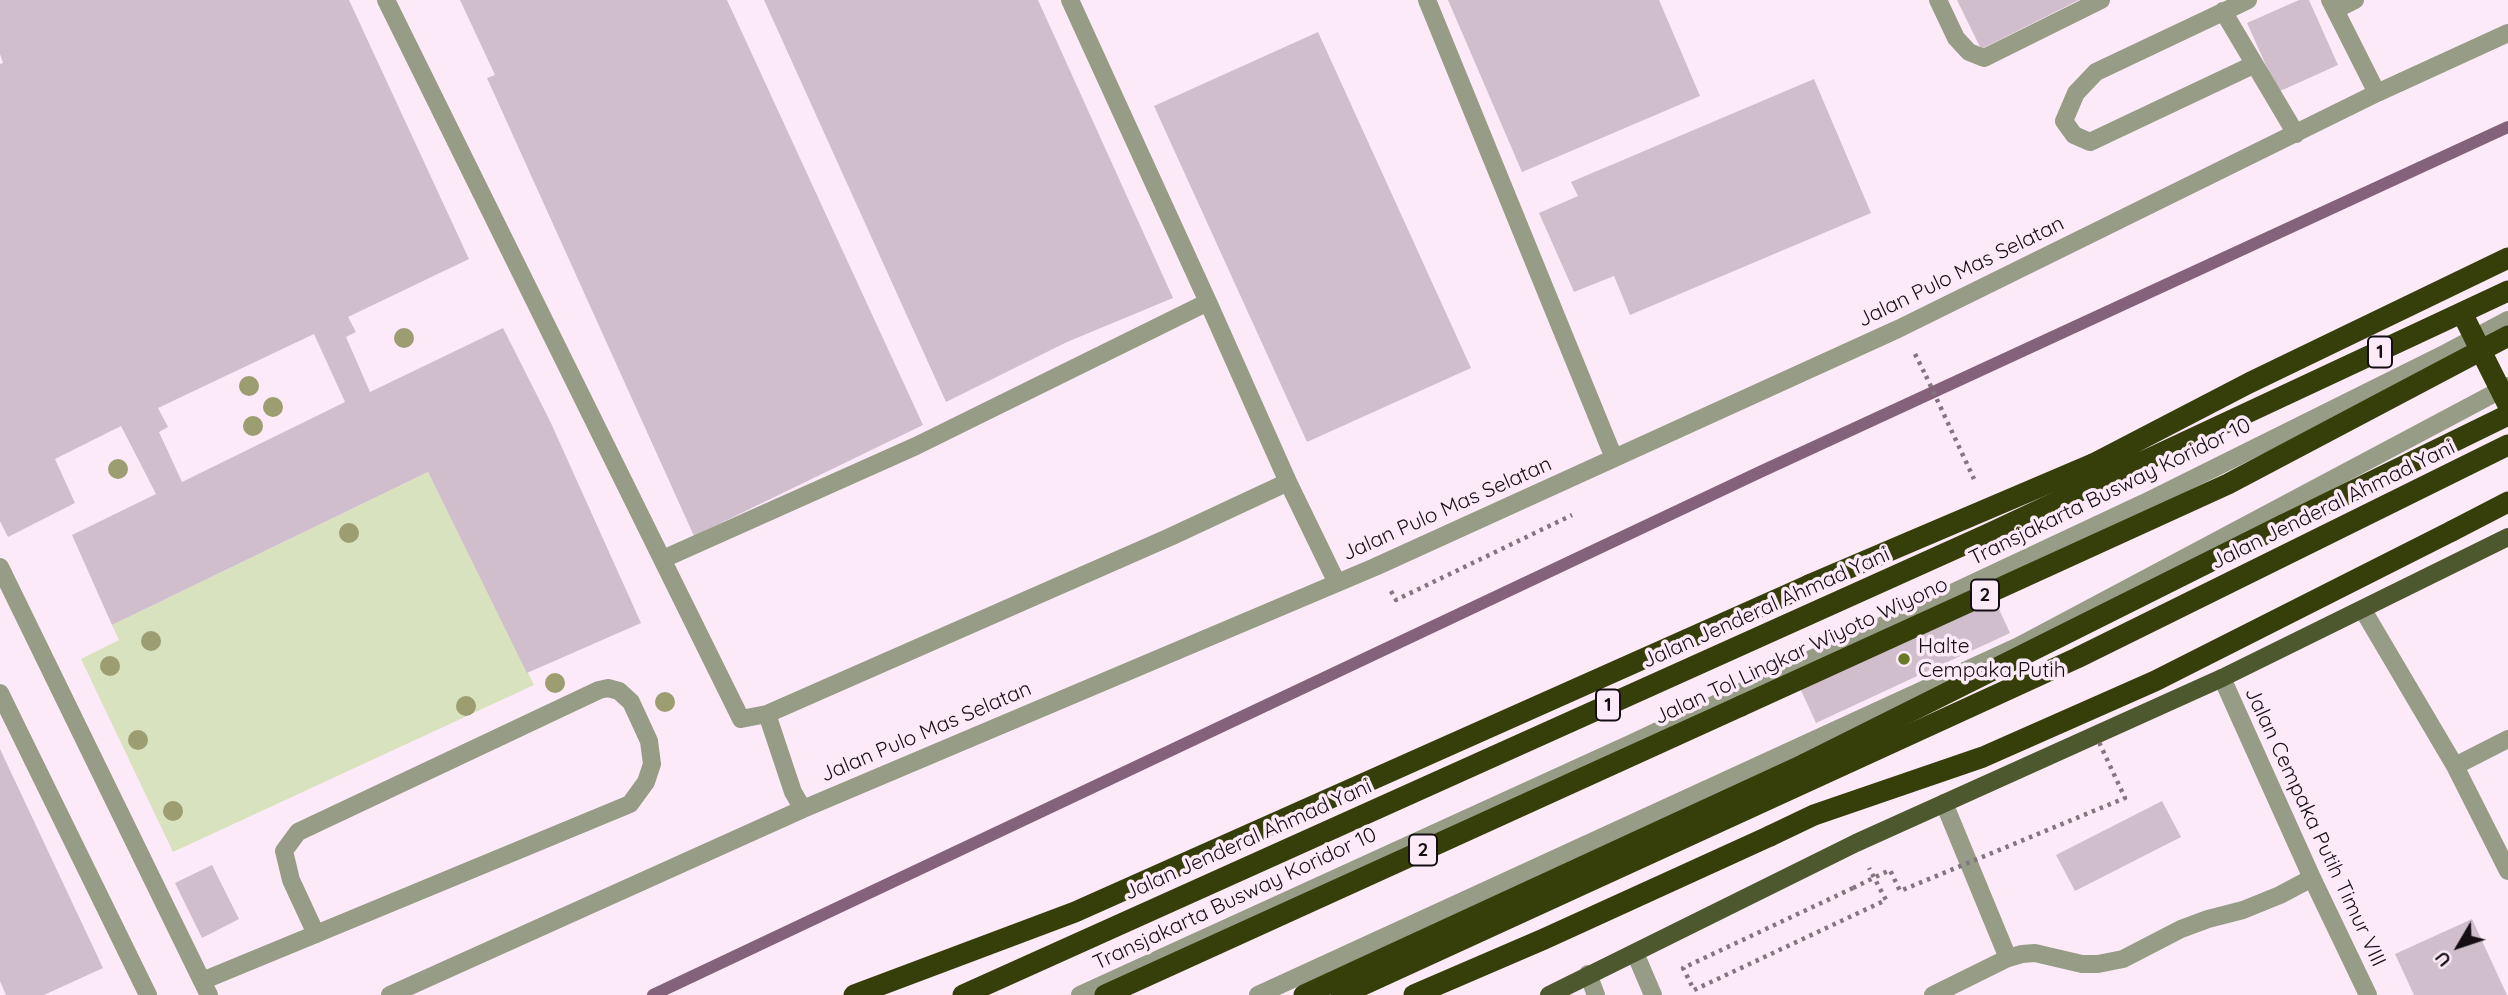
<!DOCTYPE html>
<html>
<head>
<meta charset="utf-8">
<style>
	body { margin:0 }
	#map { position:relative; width:2508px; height:995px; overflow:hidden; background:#fdeaf8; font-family:Quicksand,sans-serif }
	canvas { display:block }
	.north { position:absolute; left:2424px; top:911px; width:70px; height:70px; -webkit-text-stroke:5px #fdeaf8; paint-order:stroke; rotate:231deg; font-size:19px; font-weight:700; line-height:28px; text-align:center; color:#150f14 }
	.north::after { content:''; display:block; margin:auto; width:24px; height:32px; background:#150f14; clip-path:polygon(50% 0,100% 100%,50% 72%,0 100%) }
</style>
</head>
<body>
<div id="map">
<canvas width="2508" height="995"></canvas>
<div class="north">U</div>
</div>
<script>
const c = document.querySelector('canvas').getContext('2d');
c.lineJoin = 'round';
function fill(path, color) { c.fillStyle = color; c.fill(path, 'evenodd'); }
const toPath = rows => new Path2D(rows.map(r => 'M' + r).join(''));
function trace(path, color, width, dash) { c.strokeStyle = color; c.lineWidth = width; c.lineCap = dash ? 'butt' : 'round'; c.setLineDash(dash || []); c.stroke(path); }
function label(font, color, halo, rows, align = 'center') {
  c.font = font + ' Quicksand,sans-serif'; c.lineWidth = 7; c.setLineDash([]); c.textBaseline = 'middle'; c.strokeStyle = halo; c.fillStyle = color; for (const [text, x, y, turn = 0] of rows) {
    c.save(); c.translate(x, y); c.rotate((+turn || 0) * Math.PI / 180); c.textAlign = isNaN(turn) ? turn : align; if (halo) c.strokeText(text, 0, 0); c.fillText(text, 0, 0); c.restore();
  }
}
fill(toPath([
	[428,472,534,685,173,852,81,659,119,640,112,625]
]), '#d9e2bf');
trace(toPath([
	[653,995,1760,472,2508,127]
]), '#84627c', 12);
fill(toPath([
	[0,0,349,0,469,259,348,317,356,332,346,337,370,392,503,328,550,421,641,623,527,673,428,472,112,625,72,535,156,494,121,426,55,459,75,503,8,537,0,521,0,64,3,63,0,54],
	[314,334,345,402,182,482,159,432,168,427,158,408],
	[460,0,727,0,923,425,694,536,487,78,495,75],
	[764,0,1038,0,1173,298,1067,342,946,402],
	[1448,0,1659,0,1700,96,1522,172],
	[1957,0,2079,0,1981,49],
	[2299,0,2309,0,2338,65,2278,92,2247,23],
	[1318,32,1471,368,1307,442,1154,106],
	[1814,79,1871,213,1630,315,1614,276,1574,292,1539,213,1578,196,1571,182],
	[1993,596,2010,633,1816,723,1799,686],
	[0,749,103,968,44,995,6,995,0,981],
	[2162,801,2181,837,2075,891,2056,855],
	[212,865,239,919,202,938,175,883],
	[2472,919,2507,995,2414,995,2395,954]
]), '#d1becc');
trace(toPath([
	[1915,354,1926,376],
	[1391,591,1396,600,1572,515],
	[1853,888,1683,968,1694,990,1886,900,1869,868]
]), '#82767f', 4.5, [3.5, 5]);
trace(toPath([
	[386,0,741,719,767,714,793,792,803,809],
	[1070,0,1208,302],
	[1427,0,1614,458],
	[1938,0,1956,38,1969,52,1984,58,2101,0],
	[2248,0,2096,72,2076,93,2064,121,2074,135,2090,142,2253,65],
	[2330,0,2377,93],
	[2335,10,2355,0],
	[2223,11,2296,134],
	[1288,482,1337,583],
	[663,559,916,446,1208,302,1288,482,1170,537,767,714],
	[0,567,202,981],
	[2363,610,2455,766,2508,871],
	[2222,678,2312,878,2368,995],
	[0,693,148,995],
	[2455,766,2508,739],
	[1944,803,2008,958],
	[1635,953,1653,995],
	[1588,974,1596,995],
	[209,995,202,981,316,934,630,804,646,782,652,764,649,741,631,702,619,691,608,688,599,690,298,832,284,851,291,880,316,934],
	[390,995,803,809,1375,567,1898,329,2377,93,2508,33],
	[1080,995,1628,745,2144,503,2448,352,2508,320],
	[1258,995,2019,646,2508,386],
	[1933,995,2008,958,2022,954,2035,953,2082,964,2098,964,2123,959,2181,929,2208,919,2243,910,2280,895,2312,878]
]), '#969c85', 18);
trace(toPath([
	[1549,995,1856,843,2222,678,2508,537]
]), '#4e582e', 18);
trace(toPath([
	[2462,313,2508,405],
	[2093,464,2249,383,2508,258],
	[2283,525,2508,415],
	[2452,531,2508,502],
	[854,995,1075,912,1809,585],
	[963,995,1988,534,2508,291],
	[1105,995,1741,706],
	[1304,995,1805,764],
	[1341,995,2077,658,2508,445],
	[1414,995,1544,939,1770,836]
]), '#363f09', 21);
trace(toPath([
	[1926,376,1974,479],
	[1853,888,1890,870,1900,891,2125,798,2098,740]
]), '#82767f', 4.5, [3.5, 5]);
trace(toPath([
	[1809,585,2093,464],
	[1741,706,2228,484,2508,336],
	[1805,764,2283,525],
	[1770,836,1814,815,1983,757,2155,681,2452,531]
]), '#363f09', 21);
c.fillStyle = '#9d9d72';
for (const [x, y] of [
	[404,338],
	[249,386],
	[273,407],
	[253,426],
	[118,469],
	[349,533],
	[151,641],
	[110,666],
	[555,683],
	[665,702],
	[466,706],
	[138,740],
	[173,811]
]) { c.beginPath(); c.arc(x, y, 10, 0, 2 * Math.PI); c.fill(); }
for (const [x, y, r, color] of [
	[1904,659,7,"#697927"]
]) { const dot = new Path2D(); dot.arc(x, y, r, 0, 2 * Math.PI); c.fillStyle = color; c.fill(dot); trace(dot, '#fdeaf8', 2.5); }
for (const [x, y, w] of [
	[2380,352,24],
	[1985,595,28],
	[1608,705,24],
	[1423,850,28]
]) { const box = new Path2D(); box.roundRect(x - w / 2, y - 15.5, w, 31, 5); c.fillStyle = '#fdeaf8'; c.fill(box); trace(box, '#150f14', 2); }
label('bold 19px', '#150f14', null, [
	["1",2380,352],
	["2",1985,595],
	["1",1608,705],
	["2",1423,850]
]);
label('21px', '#150f14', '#fdeaf8', [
	["Jalan Pulo Mas Selatan",1961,272,-26],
	["Transjakarta Busway Koridor 10",2110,492,-26],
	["Jalan Jenderal Ahmad Yani",2333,505,-26],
	["Jalan Pulo Mas Selatan",1447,509,-24],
	["Jalan Jenderal Ahmad Yani",1766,608,-24],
	["Jalan Tol Lingkar Wiyoto Wiyono",1801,651,-25],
	["Jalan Pulo Mas Selatan",926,732,-23],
	["Jalan Cempaka Putih Timur VIII",2315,827,65],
	["Jalan Jenderal Ahmad Yani",1248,840,-24],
	["Transjakarta Busway Koridor 10",1235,899,-25]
]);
label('21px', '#150f14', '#fdeaf8', [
	["Halte",1918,647],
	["Cempaka Putih",1918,671]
], 'left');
</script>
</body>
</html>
